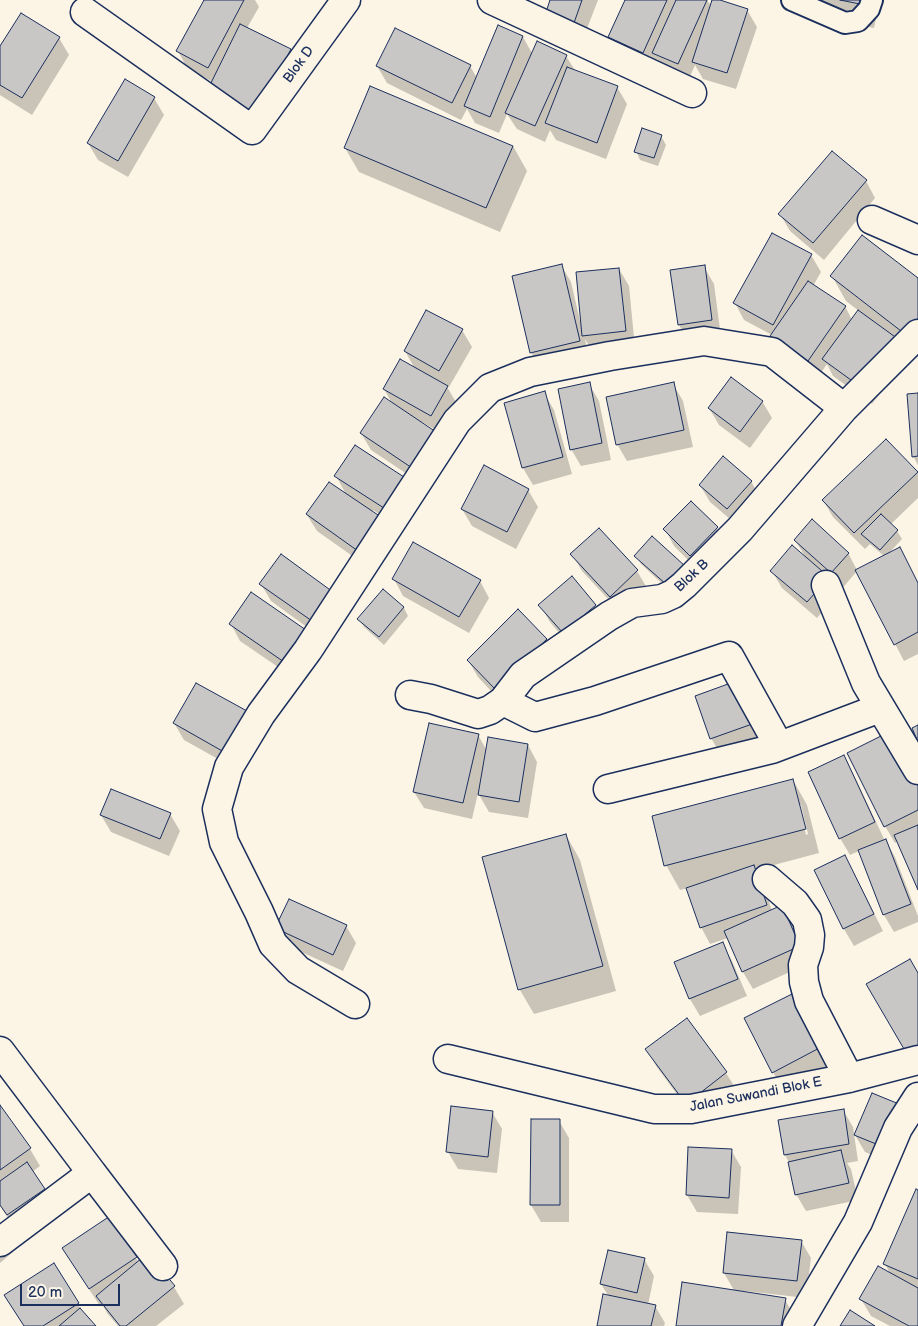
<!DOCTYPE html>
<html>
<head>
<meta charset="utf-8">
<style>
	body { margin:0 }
	#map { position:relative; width:918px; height:1326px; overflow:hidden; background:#fcf5e5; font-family:"Balsamiq Sans",sans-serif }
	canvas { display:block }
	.scale { position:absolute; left:20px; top:1284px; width:100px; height:22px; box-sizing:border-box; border:2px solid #1b2f5e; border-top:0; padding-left:6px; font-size:15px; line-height:18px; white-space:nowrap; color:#1b2f5e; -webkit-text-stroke:4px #fcf5e5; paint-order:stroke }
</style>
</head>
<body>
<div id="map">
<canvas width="918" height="1326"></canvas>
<div class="scale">20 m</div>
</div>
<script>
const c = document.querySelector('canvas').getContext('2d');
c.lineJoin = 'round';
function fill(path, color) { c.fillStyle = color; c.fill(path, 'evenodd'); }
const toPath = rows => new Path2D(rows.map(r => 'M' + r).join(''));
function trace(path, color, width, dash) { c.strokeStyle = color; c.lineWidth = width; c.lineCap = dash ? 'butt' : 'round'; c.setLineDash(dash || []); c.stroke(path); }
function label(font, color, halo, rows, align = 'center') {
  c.font = font + ' "Balsamiq Sans",sans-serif'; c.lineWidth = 4.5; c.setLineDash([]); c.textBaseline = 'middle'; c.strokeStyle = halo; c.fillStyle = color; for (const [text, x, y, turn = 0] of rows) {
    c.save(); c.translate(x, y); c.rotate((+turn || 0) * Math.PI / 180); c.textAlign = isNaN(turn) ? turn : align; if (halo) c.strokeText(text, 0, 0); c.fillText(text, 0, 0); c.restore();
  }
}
fill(toPath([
	[205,0,255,0,259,7,247,28,290,50,300,66,268,130,213,82,187,68,178,51],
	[552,0,598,0,583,39],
	[626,0,707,0,711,6,713,0,716,0,747,10,757,27,736,89,703,79,695,65,688,81,664,70,657,59,652,69,619,54,609,37],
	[818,0,880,0,874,28,829,19],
	[498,27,523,37,533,55,566,56,576,72,617,87,627,104,606,159,556,140,550,130,545,142,517,129,507,114,499,133,475,123,467,109,461,120,387,83,377,66,470,66,477,78],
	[59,38,69,55,32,115,0,95,0,49],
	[154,98,164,115,128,177,98,160,88,143],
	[661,136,666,145,658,166,640,160,636,151],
	[513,146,527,171,500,232,359,172,345,148],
	[866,181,875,198,824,260,790,231,780,214],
	[811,255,821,272,813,286,845,306,852,320,859,311,846,301,832,276,918,280,918,357,898,341,907,357,872,404,833,376,827,364,818,377,781,353,772,336,772,335,744,320,735,303],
	[561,265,571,282,580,321,582,321,619,269,629,286,635,348,593,352,585,339,589,358,541,369,531,352],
	[704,267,714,284,721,337,689,341,679,325],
	[462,330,472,347,449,387,446,385,457,404,441,433,422,422,421,424,428,488,371,450,361,433,393,405,384,389,415,369,405,351],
	[589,384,599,401,611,460,581,466,571,449],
	[673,384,683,401,693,447,627,461,617,444],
	[544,393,554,410,572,474,533,485,523,468,505,404],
	[918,394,918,465,913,456],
	[762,401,772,418,750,448,719,425,709,408],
	[886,440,918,473,918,498,891,524,897,531,902,539,889,553,918,583,918,654,904,661,857,571,817,618,782,588,772,571,806,558,795,540,848,553,857,570,884,556,870,544,865,549,833,517,823,500],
	[355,447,397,526,373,510,372,512,368,567,317,531,307,515,347,496,336,476],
	[751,481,760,498,737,525,710,502,700,485],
	[528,490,538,507,516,549,472,526,462,509],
	[717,528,726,545,700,572,674,546,665,529],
	[599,530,637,571,647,588,621,613,582,571,572,554],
	[652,538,672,593,641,564,636,556],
	[394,579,480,581,489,598,469,633,403,596],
	[261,584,332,593,322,638,271,601],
	[383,591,404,608,408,616,384,645,364,627,359,619],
	[540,605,595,606,605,622,573,649,550,622],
	[231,624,315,647,294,678,240,641],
	[546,639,556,656,505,706,478,677,468,660],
	[739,682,763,740,721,755,711,738],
	[196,684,234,768,184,740,174,723],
	[478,735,487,751,528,745,537,762,528,818,489,812,478,793,472,819,424,808,414,792],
	[844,756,853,773,885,841,886,841,895,857,918,916,918,922,894,932,884,915,859,851,850,855,840,838],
	[793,780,807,805,819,853,755,870,763,884,772,911,782,906,791,923,809,963,753,989,743,972,728,938,710,944,701,927,688,888,680,890,666,865],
	[799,805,801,805,808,834,806,835],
	[918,780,918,887,898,841,895,843,885,826],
	[112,790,170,814,180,831,169,856,111,832,101,815],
	[566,835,580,860,616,991,534,1014,520,990,483,858],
	[816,871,854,873,883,931,854,946,844,929],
	[346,926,356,943,343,971,286,945,277,928],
	[722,944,732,961,747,996,700,1016,690,999,675,963],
	[797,992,834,1062,783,1089,773,1072],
	[686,1020,726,1073,736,1089,696,1120,656,1066,647,1049],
	[873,1095,890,1163,865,1152,855,1135],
	[0,1107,30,1149,40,1166,32,1172,54,1206,18,1232,0,1206],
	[843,1110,853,1127,858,1161,847,1163,851,1169,858,1200,806,1211,796,1194,790,1164,785,1155,779,1121],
	[492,1112,502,1129,497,1173,458,1169,448,1152],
	[559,1121,569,1138,569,1222,541,1222,531,1205],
	[690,1148,731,1150,741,1167,738,1214,697,1212,687,1195],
	[918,1192,918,1326,890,1326,871,1316,861,1299,891,1275,885,1264],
	[110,1218,139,1263,148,1255,174,1287,184,1304,156,1326,118,1326,107,1313,102,1304,100,1306,63,1249],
	[0,1230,14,1251,0,1263],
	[801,1241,811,1258,806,1298,745,1291,744,1293,785,1300,799,1324,799,1326,677,1326,735,1292,724,1273],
	[644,1259,654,1276,648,1305,655,1306,665,1323,664,1326,598,1326,609,1297,601,1284],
	[54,1265,82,1312,94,1326,24,1326]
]), '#0003');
const building = toPath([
	[204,0,244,0,208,68,176,51,204,0],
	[550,0,582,0,574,23,546,12,550,0],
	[625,0,667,0,643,53,608,37,625,0],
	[676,0,707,0,678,64,652,53,676,0],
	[712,0,720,0,748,9,727,73,692,62,712,0],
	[840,0,861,0,860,4,840,0],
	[21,13,60,37,22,98,0,85,0,46,21,13],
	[240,24,291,49,258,114,208,89,240,24],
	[498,25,523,36,490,117,464,106,498,25],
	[395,28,471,65,452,103,376,66,395,28],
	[537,41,567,55,535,126,505,113,537,41],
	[567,67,618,86,597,143,545,123,567,67],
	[125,79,155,97,118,161,87,143,125,79],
	[370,86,513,146,486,208,344,148,370,86],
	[642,128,662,135,654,158,634,152,642,128],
	[832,151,867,180,813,243,778,214,832,151],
	[772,233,812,254,773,325,733,303,772,233],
	[862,235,918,278,918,327,910,338,830,276,862,235],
	[562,264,580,341,530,353,512,276,562,264],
	[705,265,712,320,678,325,670,270,705,265],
	[619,268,626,331,582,336,576,272,619,268],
	[808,281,846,306,808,361,770,336,808,281],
	[426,310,463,329,439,371,404,351,426,310],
	[858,310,898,339,862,388,822,359,858,310],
	[400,359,448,386,431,416,383,389,400,359],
	[731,377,763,401,740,432,708,408,731,377],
	[590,382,602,443,570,450,558,389,590,382],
	[674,382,684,430,616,445,606,397,674,382],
	[545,391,563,457,522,468,504,403,545,391],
	[918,393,918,456,912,457,907,394,918,393],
	[384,397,442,436,418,472,360,433,384,397],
	[886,439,918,472,854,533,822,500,886,439],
	[355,445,407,479,387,510,334,476,355,445],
	[723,456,752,481,727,509,699,485,723,456],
	[484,465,529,489,507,532,461,509,484,465],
	[329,482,381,517,358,551,306,514,329,482],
	[691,501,718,527,690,556,663,529,691,501],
	[881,514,898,530,880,550,861,534,881,514],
	[812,519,849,553,831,573,794,540,812,519],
	[599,528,638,570,610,597,570,554,599,528],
	[652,536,685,566,667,585,634,556,652,536],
	[413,542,481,580,459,617,392,579,413,542],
	[792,545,829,577,807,602,770,571,792,545],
	[900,547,918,583,918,632,894,645,855,570,900,547],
	[281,554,333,592,312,621,259,584,281,554],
	[572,576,596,605,563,633,538,605,572,576],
	[383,589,404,607,379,637,357,619,383,589],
	[251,592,306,630,284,662,229,624,251,592],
	[518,609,547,639,495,689,467,660,518,609],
	[739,680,755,723,710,739,695,696,739,680],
	[196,683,247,711,224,752,173,723,196,683],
	[429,723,479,734,463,803,413,792,429,723],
	[918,725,918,742,912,728,918,725],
	[893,730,918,780,918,810,884,827,847,753,893,730],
	[488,737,528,744,519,802,478,795,488,737],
	[844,755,875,822,839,839,808,772,844,755],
	[793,779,806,829,664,866,652,816,793,779],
	[111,789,171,813,160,839,100,815,111,789],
	[918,825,918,890,894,835,918,825],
	[566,834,603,966,518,990,482,857,566,834],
	[886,839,911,904,883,915,858,850,886,839],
	[845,855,874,914,843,929,814,870,845,855],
	[754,865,767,905,700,928,686,888,754,865],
	[289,899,347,925,333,955,275,928,289,899],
	[782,905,800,946,742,972,724,931,782,905],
	[723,942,738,979,689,999,674,962,723,942],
	[910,959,918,973,918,1057,911,1061,866,984,910,959],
	[798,991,825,1045,772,1073,744,1018,798,991],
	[687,1018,727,1072,686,1104,645,1049,687,1018],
	[872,1093,899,1104,881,1146,854,1135,872,1093],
	[0,1105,31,1148,0,1170,0,1105],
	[451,1106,493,1111,488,1157,446,1152,451,1106],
	[844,1109,849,1144,784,1155,778,1120,844,1109],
	[531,1119,560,1119,560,1205,530,1205,531,1119],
	[688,1147,732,1149,729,1198,686,1195,688,1147],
	[841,1150,849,1183,795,1195,788,1162,841,1150],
	[27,1162,45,1189,7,1215,0,1205,0,1181,27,1162],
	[916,1189,918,1190,918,1279,883,1264,916,1189],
	[110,1216,137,1257,89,1289,62,1248,110,1216],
	[727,1232,802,1240,797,1281,723,1273,727,1232],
	[608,1250,645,1258,637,1293,600,1284,608,1250],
	[148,1253,175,1286,126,1326,120,1326,96,1296,148,1253],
	[54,1263,79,1303,43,1326,24,1326,4,1295,54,1263],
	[878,1266,918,1288,918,1326,909,1326,859,1299,878,1266],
	[682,1282,786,1298,781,1326,676,1326,682,1282],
	[603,1294,656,1305,651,1326,597,1326,603,1294],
	[80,1308,96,1326,59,1326,80,1308],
	[850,1310,875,1326,840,1326,850,1310]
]);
fill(building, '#c8c7c6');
trace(building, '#1b2f5e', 1);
const service = toPath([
	[792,0,845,23,858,21,869,9,872,0]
]);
const minor = toPath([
	[492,0,692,93],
	[85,12,252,130,346,0],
	[872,220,918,240],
	[826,585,866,683,918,770],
	[410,695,431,699,478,714,490,710,503,701,523,675,609,616,632,603,662,599,673,594,684,585,740,529,844,408,918,334],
	[503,701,535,717,595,701,729,656,779,746],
	[608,789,772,749,880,708],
	[767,879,795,903,807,920,810,935,809,947,803,965,804,982,809,1001,849,1078],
	[355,1004,298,970,273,944,259,912,224,842,217,809,229,767,261,714,308,650,457,421,490,388,530,372,610,356,704,341,772,352,844,408],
	[0,1051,92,1173,0,1242],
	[448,1059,654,1109,691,1109,849,1078,918,1060],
	[92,1173,163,1266],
	[797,1326,858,1222,898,1128,918,1097]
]);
trace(service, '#1b2f5e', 24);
trace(minor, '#1b2f5e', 31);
trace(service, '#fcf5e5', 20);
trace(minor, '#fcf5e5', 28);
label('14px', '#1b2f5e', '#fcf5e5', [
	["Blok D",299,65,-54],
	["Blok B",692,576,-43],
	["Jalan Suwandi Blok E",756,1095,-11]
]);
</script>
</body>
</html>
